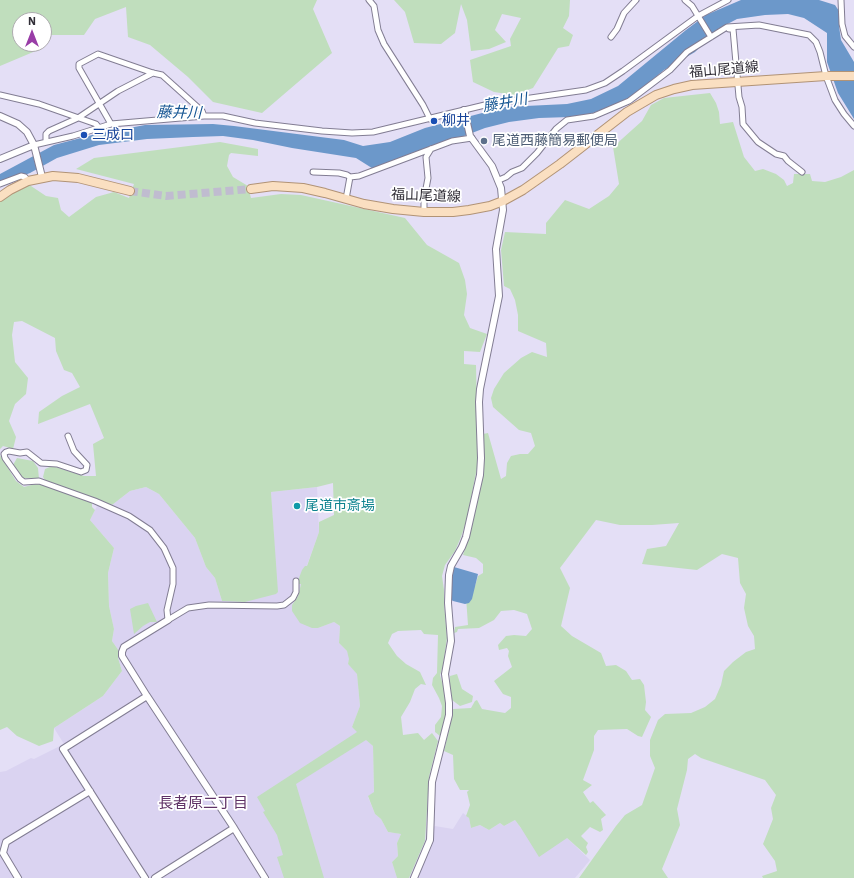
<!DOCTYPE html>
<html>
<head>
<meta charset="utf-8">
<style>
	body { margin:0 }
	#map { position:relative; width:854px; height:878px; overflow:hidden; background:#e4dff6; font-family:"IBM Plex Sans",sans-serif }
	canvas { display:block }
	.north { position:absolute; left:12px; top:12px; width:40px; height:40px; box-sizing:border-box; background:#fff; border:1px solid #adabaf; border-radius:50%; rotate:0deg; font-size:11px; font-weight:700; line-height:16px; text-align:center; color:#312e37 }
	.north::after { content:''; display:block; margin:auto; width:14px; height:18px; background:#993da7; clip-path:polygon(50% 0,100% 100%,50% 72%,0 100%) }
</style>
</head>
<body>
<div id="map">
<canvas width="854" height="878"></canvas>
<div class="north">N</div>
</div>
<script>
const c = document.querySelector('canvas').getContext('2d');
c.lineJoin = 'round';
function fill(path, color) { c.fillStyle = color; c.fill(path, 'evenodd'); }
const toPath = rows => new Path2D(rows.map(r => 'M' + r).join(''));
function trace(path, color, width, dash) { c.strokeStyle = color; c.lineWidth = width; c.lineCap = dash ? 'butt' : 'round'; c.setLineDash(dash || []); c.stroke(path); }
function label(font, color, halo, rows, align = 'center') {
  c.font = font + ' "IBM Plex Sans","Noto Sans JP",sans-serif'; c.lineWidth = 3.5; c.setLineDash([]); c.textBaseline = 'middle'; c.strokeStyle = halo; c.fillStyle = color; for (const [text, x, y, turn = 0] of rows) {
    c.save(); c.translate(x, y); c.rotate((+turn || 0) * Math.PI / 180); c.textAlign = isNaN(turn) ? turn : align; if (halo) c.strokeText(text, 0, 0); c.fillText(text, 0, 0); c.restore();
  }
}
fill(toPath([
	[146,487,159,494,195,538,206,567,215,578,222,601,277,579,276,576,271,492,317,487,319,532,302,579,298,596,292,605,318,628,334,622,340,626,339,643,347,651,350,659,348,664,357,673,360,706,352,727,373,746,374,792,368,797,375,814,381,819,388,832,401,834,397,843,398,856,392,862,397,878,0,878,0,772,6,771,31,758,34,759,64,744,54,728,103,696,122,671,118,658,119,651,112,641,114,629,109,606,108,573,114,548,90,520,100,500,112,505,130,491],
	[463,813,469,818,471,828,480,825,489,830,500,823,504,826,515,820,521,828,567,838,590,860,575,878,409,878,425,841,427,829,435,826,453,829]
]), '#dad3f1');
fill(toPath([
	[0,0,317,0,313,9,332,53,262,113,213,102,188,77,150,45,128,37,126,7,95,19,84,35,45,35,44,37,44,20,20,20,20,44,41,44,38,50,0,66],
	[394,0,570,0,569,16,563,28,573,35,569,46,558,48,533,88,514,95,494,92,473,82,470,60,511,46,510,39,521,18,502,14,495,30,506,42,489,49,471,51,467,20,461,4,455,33,441,44,414,43,405,12],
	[710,93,716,103,719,112,720,124,733,122,744,157,755,171,763,169,776,174,784,180,787,186,793,183,794,174,810,174,812,181,825,182,841,177,854,170,854,878,763,878,762,876,777,871,775,861,763,844,773,819,771,808,776,795,765,780,701,758,695,754,688,759,687,770,677,809,680,825,662,869,668,878,579,878,616,826,625,815,642,805,655,768,650,756,650,740,658,720,665,714,691,713,705,707,715,699,721,685,724,671,733,662,746,652,755,649,754,636,748,626,744,608,746,594,740,583,738,558,722,554,697,570,642,564,647,549,666,546,679,523,652,525,620,525,596,520,560,568,570,588,561,626,572,636,601,653,606,666,616,665,626,671,632,680,640,679,644,685,646,702,645,710,651,717,642,737,638,736,627,729,598,730,594,736,594,750,583,780,592,785,583,792,590,803,593,801,606,815,601,819,603,830,600,832,590,827,581,836,588,843,586,847,588,852,586,855,567,838,539,857,521,828,515,820,504,826,500,823,489,830,480,825,471,828,469,818,466,816,470,805,467,792,469,790,460,790,454,779,453,755,444,751,452,717,453,709,471,708,475,701,477,700,482,709,505,713,511,708,511,697,503,694,494,681,512,667,508,656,509,651,507,648,499,650,498,645,506,636,514,635,526,636,532,629,527,614,514,610,501,611,494,620,479,628,458,629,457,632,454,633,455,627,468,625,466,597,475,586,478,576,483,573,483,564,476,558,463,555,471,530,483,475,484,457,483,434,488,433,501,479,506,476,507,463,511,456,520,454,528,454,535,446,531,433,519,430,493,407,491,398,494,389,504,373,521,358,532,352,547,357,546,343,518,331,518,315,515,300,510,289,504,286,501,250,505,232,546,234,546,223,565,200,589,209,609,196,619,184,613,147,642,121,651,105,664,98],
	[220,142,258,149,258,156,231,153,229,155,227,166,233,177,248,186,251,198,281,194,301,195,405,218,427,245,459,263,465,280,467,294,464,315,470,328,487,334,480,352,464,351,464,364,476,365,478,463,467,519,461,537,455,551,445,565,442,576,444,590,444,603,447,638,443,666,440,675,446,696,447,713,440,736,435,732,435,725,441,717,442,706,439,698,432,685,433,678,437,673,438,635,424,634,421,630,398,631,392,634,388,643,397,656,406,664,420,672,426,685,421,684,415,689,410,702,401,717,403,735,418,733,424,740,432,733,438,741,429,777,425,841,409,878,397,878,392,862,398,856,397,843,401,834,388,832,381,819,375,814,368,796,374,792,373,746,366,740,296,784,324,878,284,878,277,857,283,855,277,835,263,812,265,811,257,797,357,732,352,727,360,706,357,674,348,664,349,659,347,651,339,643,340,626,334,622,318,628,312,628,300,623,292,611,292,605,298,596,301,584,299,584,299,578,302,570,305,566,307,566,319,532,319,522,334,515,333,483,317,487,271,492,278,592,276,594,245,602,222,601,215,578,206,567,195,538,159,494,146,487,130,491,112,505,47,483,43,477,45,469,52,466,84,476,96,476,93,444,104,438,90,404,38,424,39,412,62,396,80,387,72,373,64,370,56,351,55,338,22,321,14,322,12,335,15,362,28,378,26,394,15,404,9,421,16,437,13,449,3,446,0,449,0,197,19,182,31,186,46,196,58,198,61,210,69,217,96,197,114,192,129,198,134,184,76,169,94,158],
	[0,455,16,481,24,487,39,483,92,502,92,507,95,510,90,520,114,548,108,573,109,606,114,629,112,641,119,651,118,658,122,671,103,696,54,728,53,741,39,746,17,736,7,727,0,730],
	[17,458,33,461,38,468,39,479,22,478,13,465],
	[148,603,157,622,150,622,143,626,134,634,130,609,136,606],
	[457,674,462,689,473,696,472,702,460,706,452,700,450,686,450,676]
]), '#c0debd');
fill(toPath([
	[741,0,819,0,835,5,839,11,839,26,841,40,854,62,854,119,838,93,827,62,827,33,804,18,788,14,765,15,737,19,718,29,695,52,664,70,634,95,612,106,590,114,570,117,539,118,509,122,485,128,375,170,356,158,292,148,253,140,223,136,193,137,147,139,99,145,57,158,30,173,0,185,0,174,54,145,92,135,145,125,213,124,234,126,344,140,363,146,390,142,425,128,505,107,567,104,591,99,618,86,686,30,706,15],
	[454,567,478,574,472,599,469,603,465,604,453,601,450,599,451,583]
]), '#6c98ca');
trace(toPath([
	[130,191,166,196,251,189]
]), '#c0bcd0', 8, [8, 4]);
const minor = toPath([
	[369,0,374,6,378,30,384,44,423,105,430,119],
	[685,0,692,6,711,37],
	[841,0,842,24,845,36,854,47],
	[729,29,733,29,739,97,742,107,743,124,758,142,776,154,784,156,788,161,802,172],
	[611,37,617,29,624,13,636,0],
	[0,95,39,104,96,124,99,128],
	[111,124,79,68,79,64,98,54,153,73,162,75,202,111,204,116],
	[46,142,46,134,49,131,78,118,118,91,153,73],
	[34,145,73,136,111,124,204,116,223,116,255,123,322,131,352,133,373,132,489,104,586,90,605,83,623,71,698,16,728,0],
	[313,172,339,173,347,175,350,177,359,176,452,141,472,138],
	[499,180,506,177,512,172,522,168,537,153,556,129,567,120,594,116,629,101,670,70,687,52,727,27,759,25,809,35,816,42,820,52,826,76,835,100,844,114,854,126],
	[0,184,21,176,25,177,28,181],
	[346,199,350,177],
	[424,212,424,199,428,178,426,157,431,149],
	[68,436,74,451,87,465,86,470,81,472,57,464,41,463,27,452,20,453,9,451,6,452,4,454,5,458,20,479,24,482,39,481,95,501,129,516,150,530,164,548,173,568,173,584,167,610,168,620,188,608,209,605,277,606,284,605,293,598,296,592,296,581]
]);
const tertiary = toPath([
	[0,116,18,124,27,132,34,145,42,177],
	[0,159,34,145],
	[168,620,124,647,122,652,122,656,147,696,234,828,265,878],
	[18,878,3,853,6,842,90,791],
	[145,878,63,749,147,696],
	[155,878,234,828],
	[414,878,430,840,432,782,449,715,449,703,445,674,451,641,448,603,449,575,451,566,462,547,466,537,480,475,481,458,479,402,480,389,499,296,496,249,503,210,501,188,492,166,470,136,464,110]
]);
const primary = toPath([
	[251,189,273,186,303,188,325,193,364,204,393,209,424,212,453,212,469,210,490,206,503,201,523,190,560,164,627,112,656,95,674,89,692,85,826,76,854,76],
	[0,197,10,190,28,181,53,176,78,178,130,191]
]);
trace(minor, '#827d93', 7);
trace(tertiary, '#827d93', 8);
trace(primary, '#b19376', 10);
trace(minor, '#fff', 5);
trace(tertiary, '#fff', 6);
trace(primary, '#fadfc1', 8);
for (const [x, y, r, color] of [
	[434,121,4,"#1a4fb4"],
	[84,135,4,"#1a4fb4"],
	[484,141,4,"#5c6f8a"],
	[297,506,4,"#0f9aa8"]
]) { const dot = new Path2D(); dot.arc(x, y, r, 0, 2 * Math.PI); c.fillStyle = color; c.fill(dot); trace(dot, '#fff', 1.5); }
label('14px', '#312e37', '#fff', [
	["福山尾道線",724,70,-5],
	["福山尾道線",426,196,2]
]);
label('14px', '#164399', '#fff', [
	["柳井",442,121],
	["三成口",92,135]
], 'left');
label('14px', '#4e5e75', '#fff', [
	["尾道西藤簡易郵便局",492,141]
], 'left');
label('14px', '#0d838f', '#fff', [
	["尾道市斎場",305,506]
], 'left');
label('italic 15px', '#155593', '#fff', [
	["藤井川",505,103,-10],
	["藤井川",179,113,1]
]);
label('15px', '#5f3266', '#fff', [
	["長者原二丁目",203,804]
]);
</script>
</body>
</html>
